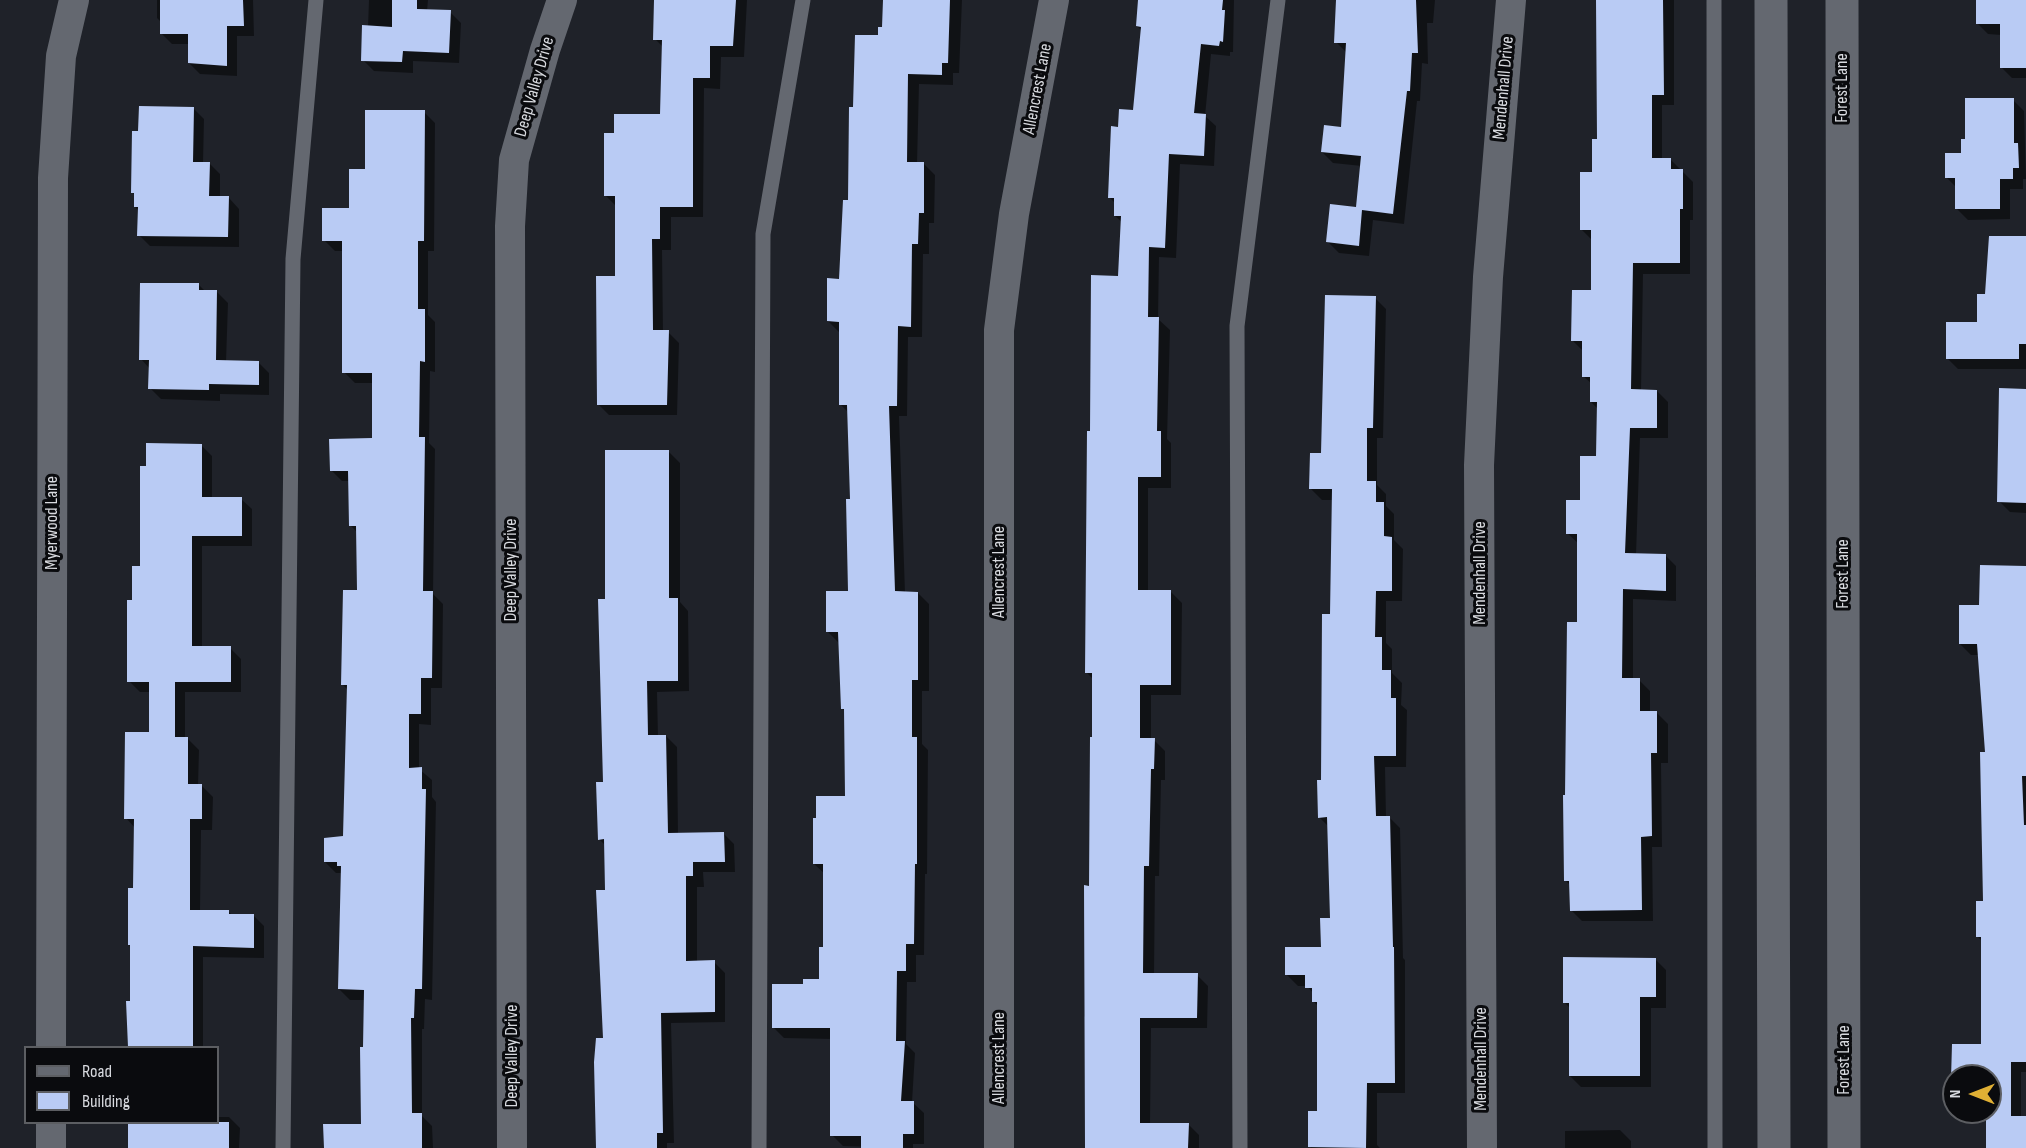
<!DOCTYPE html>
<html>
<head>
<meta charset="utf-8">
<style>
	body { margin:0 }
	#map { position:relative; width:2026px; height:1148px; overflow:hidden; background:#1f2229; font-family:"Sofia Sans Condensed",sans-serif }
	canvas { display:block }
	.legend { position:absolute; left:24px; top:1046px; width:195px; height:78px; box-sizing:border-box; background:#0a0b0e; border:2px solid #5c5e62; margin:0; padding:8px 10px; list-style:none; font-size:18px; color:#d8dadf }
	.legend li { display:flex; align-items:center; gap:12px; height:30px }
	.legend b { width:30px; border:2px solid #5c5e62 }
	.north { position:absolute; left:1942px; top:1064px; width:60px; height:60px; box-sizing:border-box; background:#0a0b0e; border:2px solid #5c5e62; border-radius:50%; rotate:270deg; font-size:16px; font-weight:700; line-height:24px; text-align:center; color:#d8dadf }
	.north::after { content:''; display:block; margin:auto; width:21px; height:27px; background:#e0b034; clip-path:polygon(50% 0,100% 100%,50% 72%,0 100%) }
</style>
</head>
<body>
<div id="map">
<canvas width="2026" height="1148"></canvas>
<ul class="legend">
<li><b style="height:8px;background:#646870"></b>Road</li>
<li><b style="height:16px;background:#b9cbf4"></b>Building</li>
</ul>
<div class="north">N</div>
</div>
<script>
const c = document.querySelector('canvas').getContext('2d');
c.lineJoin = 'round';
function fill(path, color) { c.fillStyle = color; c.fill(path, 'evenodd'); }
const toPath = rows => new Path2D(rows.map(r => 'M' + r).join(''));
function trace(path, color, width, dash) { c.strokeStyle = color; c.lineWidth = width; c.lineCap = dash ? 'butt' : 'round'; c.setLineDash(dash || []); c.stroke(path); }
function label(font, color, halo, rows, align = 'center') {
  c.font = font + ' "Sofia Sans Condensed",sans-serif'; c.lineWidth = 6; c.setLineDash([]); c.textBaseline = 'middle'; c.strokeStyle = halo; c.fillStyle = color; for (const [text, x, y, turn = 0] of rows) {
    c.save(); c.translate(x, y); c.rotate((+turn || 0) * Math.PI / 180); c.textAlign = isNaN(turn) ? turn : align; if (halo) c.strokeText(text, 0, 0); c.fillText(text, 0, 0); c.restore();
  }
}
fill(toPath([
	[157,0,253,0,254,36,237,36,237,76,200,74,189,63,189,44,172,44,161,33,161,22,157,18],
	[369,0,428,0,427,11,450,12,461,23,459,63,413,61,413,73,374,71,363,60,368,27],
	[656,0,747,0,744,57,721,57,720,89,704,88,703,217,671,217,671,250,662,250,663,332,668,332,679,343,677,415,609,415,598,404,616,277,616,206,605,195,616,134,661,115,663,47,655,39],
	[884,0,962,0,959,73,953,73,953,85,919,84,917,164,924,164,935,175,934,223,929,223,929,254,923,254,922,337,908,337,907,416,899,416,905,593,918,593,929,604,929,691,922,691,922,744,928,750,927,874,925,874,924,955,916,955,916,982,907,982,906,1044,915,1053,912,1102,924,1113,924,1144,913,1144,913,1148,843,1146,832,1135,832,1039,784,1038,773,1027,804,986,820,980,824,949,825,874,814,864,847,797,846,712,843,709,839,643,828,632,850,593,851,501,849,413,840,404,839,332,828,321,840,280,849,202,854,109,884,29],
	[1140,0,1234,0,1233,52,1230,52,1230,56,1211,54,1205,116,1216,126,1214,166,1180,164,1176,258,1159,257,1158,319,1170,330,1167,439,1171,443,1171,488,1148,488,1148,592,1171,592,1182,603,1181,695,1151,695,1151,740,1154,740,1165,751,1165,780,1161,780,1159,876,1155,876,1154,975,1197,975,1208,986,1207,1028,1151,1028,1150,1124,1188,1124,1199,1135,1199,1148,1086,1148,1087,1019,1084,1016,1085,887,1091,887,1093,739,1093,679,1087,673,1091,432,1120,277,1123,223,1115,216,1116,204,1109,197,1119,128,1134,112,1142,31,1137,26],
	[1338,0,1435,0,1433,23,1427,23,1428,64,1422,63,1420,101,1417,101,1404,224,1373,220,1369,256,1339,253,1328,242,1357,209,1362,166,1333,163,1322,152,1343,129,1347,53,1336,42],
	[1597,0,1674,0,1674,105,1662,105,1662,160,1671,160,1693,182,1693,220,1690,220,1690,274,1643,274,1641,391,1657,391,1668,402,1668,438,1640,438,1636,555,1665,555,1676,566,1676,601,1633,599,1633,680,1639,680,1650,691,1650,713,1657,713,1668,724,1668,763,1661,763,1662,847,1652,847,1653,921,1582,921,1571,910,1571,886,1566,881,1578,624,1579,544,1567,533,1597,458,1598,409,1591,402,1592,384,1583,376,1584,352,1573,341,1592,292,1592,240,1581,229,1598,141],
	[1978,0,2026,0,2026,78,2012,78,2001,67,2001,35,1988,34,1977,23],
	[2013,100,2024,111,2026,179,2023,179,2023,189,2010,189,2010,219,1968,220,1957,209,1956,187,1946,177,1962,154,1967,140],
	[193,108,204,119,203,163,209,163,220,174,220,198,229,198,239,209,239,247,150,246,139,235,139,211,135,207,135,195,132,192,140,133],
	[424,112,435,123,434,251,428,251,428,315,435,322,435,372,430,371,429,443,435,449,433,594,443,604,442,688,431,688,431,725,419,724,419,769,432,780,432,797,436,802,432,1000,425,999,424,1029,422,1029,422,1116,432,1126,433,1148,325,1148,362,1125,365,1000,350,1000,339,989,342,873,336,873,325,862,345,837,348,690,343,685,359,591,358,533,351,526,350,481,342,481,331,470,373,440,373,383,355,383,344,372,344,251,335,251,324,240,350,210,367,170],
	[2026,238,2026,369,1958,369,1947,358,1978,323],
	[199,285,205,291,217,292,228,303,226,362,258,362,269,373,269,395,220,394,220,401,161,399,150,388,150,369,141,359],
	[1375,298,1386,309,1383,438,1377,438,1377,485,1386,494,1386,506,1394,514,1394,540,1403,549,1402,601,1386,601,1386,643,1392,649,1392,673,1402,683,1401,705,1407,710,1406,767,1385,767,1386,817,1389,817,1400,828,1403,958,1405,960,1405,1093,1377,1093,1377,1145,1380,1148,1311,1148,1309,1146,1318,1113,1318,1006,1314,1002,1314,994,1307,986,1298,986,1287,975,1323,949,1331,919,1329,827,1319,817,1332,616,1333,500,1322,500,1311,489],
	[2026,390,2026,513,2010,512,1999,501],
	[201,445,212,456,212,499,241,499,252,509,252,546,202,546,202,647,230,648,241,659,241,692,185,692,185,739,188,739,199,750,198,786,202,786,213,797,212,830,201,830,200,911,228,911,232,915,253,915,264,926,264,958,203,957,203,1048,129,1048,128,1003,132,1003,132,947,129,945,134,890,135,828,126,818,150,734,150,692,140,692,129,681,133,602,142,567],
	[669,452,680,463,680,602,688,611,689,691,657,692,658,737,666,736,677,747,678,834,723,833,734,844,735,872,703,872,704,887,697,887,697,962,714,962,725,973,725,1022,671,1023,674,1143,667,1143,667,1148,598,1148,605,1039,606,846,599,839,605,783,606,601],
	[2026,567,2026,1072,2021,1072,2021,1117,2026,1117,2026,1148,1988,1148,1987,1112,1990,1112,1990,1076,1954,1076,1954,1080,1953,1079,1953,1046,1983,1046,1983,942,1978,937,1985,903,1987,753,1979,655,1971,655,1960,644,1981,606],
	[1655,959,1666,970,1666,1008,1651,1008,1651,1087,1581,1087,1570,1076,1571,1009,1565,1003],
	[218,1117,229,1117,240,1128,239,1148,130,1148,218,1122],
	[1620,1130,1631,1141,1631,1148,1565,1148,1565,1131]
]), '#0007');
fill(toPath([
	[160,0,243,0,244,26,227,26,227,66,188,63,188,34,160,34],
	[392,0,417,0,417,9,451,10,449,53,403,51,402,62,361,61,362,25,392,27],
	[654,0,736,0,733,46,710,46,710,78,693,78,693,207,660,207,660,239,652,239,653,330,669,330,667,405,597,405,596,276,615,276,615,196,604,196,604,133,614,133,614,114,660,114,662,40,653,40],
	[883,0,950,0,948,63,942,63,942,75,908,74,907,162,924,162,924,213,919,213,918,244,912,244,911,327,898,326,897,406,889,406,895,591,918,592,918,680,912,680,912,737,917,737,917,864,915,864,914,944,906,944,906,971,897,971,896,1041,905,1041,901,1101,914,1101,914,1134,903,1134,903,1148,861,1148,861,1136,830,1136,830,1028,772,1028,772,984,803,984,803,979,819,979,819,947,823,947,823,864,813,864,813,818,816,818,816,796,845,796,844,709,841,709,838,632,826,632,826,591,848,591,846,499,850,499,847,405,839,405,839,322,827,321,827,278,839,279,843,200,848,200,849,107,853,107,855,35,878,35,878,27,882,27],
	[1138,0,1223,0,1222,10,1225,10,1223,42,1220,41,1219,46,1201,44,1194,113,1206,114,1204,156,1169,154,1165,248,1149,247,1148,317,1159,317,1157,431,1161,431,1161,477,1138,477,1138,590,1171,590,1171,685,1140,685,1140,738,1155,738,1154,769,1151,769,1149,866,1144,866,1143,973,1198,973,1197,1018,1140,1018,1140,1123,1189,1123,1188,1148,1085,1148,1084,885,1089,886,1090,737,1092,737,1092,673,1085,673,1087,431,1090,431,1091,275,1118,276,1121,216,1114,216,1114,198,1108,198,1111,126,1118,127,1119,109,1133,110,1141,27,1136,26],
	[1336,0,1416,0,1418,53,1412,53,1410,91,1407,91,1393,214,1362,210,1359,246,1326,242,1330,204,1356,207,1361,156,1321,152,1324,125,1341,127,1346,43,1334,43],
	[1596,0,1663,0,1664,95,1652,95,1652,158,1671,158,1671,169,1683,169,1683,209,1680,209,1680,263,1633,263,1631,389,1657,390,1657,428,1630,428,1625,553,1666,554,1666,591,1623,589,1622,678,1640,678,1640,711,1657,711,1657,753,1651,753,1652,836,1641,837,1642,910,1570,911,1569,881,1564,881,1563,795,1565,795,1567,622,1577,622,1577,534,1566,534,1566,500,1580,500,1580,456,1596,456,1597,402,1590,402,1590,377,1582,377,1582,341,1571,341,1572,290,1591,290,1591,230,1580,230,1580,172,1592,172,1592,139,1597,139],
	[1976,0,2026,0,2026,68,2000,68,2000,24,1976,24],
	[1965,98,2014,98,2014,143,2018,143,2019,168,2013,168,2013,179,2000,179,2000,209,1955,209,1955,178,1945,178,1945,153,1961,153,1961,139,1965,139],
	[139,106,194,107,193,162,210,162,209,196,229,196,228,237,137,236,138,207,134,207,134,193,131,193,132,131,138,131],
	[365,110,425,110,424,241,418,241,418,309,425,309,425,362,420,361,419,437,425,437,423,591,433,591,432,678,421,678,421,714,409,714,409,768,422,767,422,789,426,789,422,989,415,989,414,1018,411,1018,412,1113,422,1113,422,1148,324,1148,323,1124,361,1124,360,1047,363,1047,364,990,338,989,341,866,337,866,337,862,324,862,324,838,343,836,347,685,341,685,343,590,357,590,356,526,349,526,348,471,330,471,329,439,372,438,372,373,342,373,342,241,322,241,322,208,349,208,349,169,365,169],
	[1989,236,2026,236,2026,344,2019,344,2019,359,1946,359,1946,322,1977,322,1977,294,1985,294],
	[140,283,199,283,199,290,217,290,216,360,259,361,259,385,209,384,209,390,148,389,149,360,139,360],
	[1325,295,1376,296,1373,428,1367,428,1367,481,1376,481,1376,502,1384,502,1384,536,1392,537,1392,591,1376,591,1375,637,1382,637,1382,670,1391,670,1391,698,1396,698,1396,756,1374,756,1376,816,1390,816,1393,947,1394,947,1395,1083,1367,1083,1366,1148,1308,1147,1308,1111,1317,1111,1317,1002,1312,1002,1312,988,1305,988,1305,975,1285,975,1285,947,1321,947,1320,918,1330,918,1327,817,1318,818,1317,780,1321,780,1322,614,1330,614,1332,489,1309,489,1310,453,1321,453],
	[1999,388,2026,389,2026,503,1997,502],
	[146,443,202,444,202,497,242,497,242,536,192,536,192,646,231,646,231,682,175,682,175,737,188,737,188,784,202,784,202,819,190,819,190,910,229,910,229,914,254,914,254,948,193,946,193,1047,128,1047,126,1001,130,1001,130,945,128,945,128,888,133,888,134,819,124,819,125,732,149,732,149,682,127,682,127,600,132,600,132,566,140,566,140,466,146,466],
	[605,450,669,450,669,598,678,598,678,681,647,681,648,735,666,735,668,833,724,832,725,862,693,862,693,876,686,876,686,961,715,960,715,1012,661,1013,663,1133,657,1133,657,1148,596,1148,594,1062,596,1038,603,1038,596,890,605,890,604,839,598,840,596,782,603,782,598,599,605,599],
	[1980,565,2026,566,2026,776,2022,776,2024,825,2026,825,2026,1062,2011,1062,2011,1116,2026,1116,2026,1148,1986,1148,1986,1112,1990,1112,1990,1076,1954,1076,1954,1079,1951,1079,1952,1044,1981,1044,1981,937,1976,937,1976,901,1983,901,1980,752,1985,752,1977,644,1959,644,1959,605,1979,605],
	[1563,957,1656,958,1656,997,1640,997,1640,1076,1569,1076,1569,1003,1563,1003],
	[128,1122,229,1122,229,1148,128,1148]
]), '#b9cbf4');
trace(toPath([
	[1714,0,1715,1148],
	[283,1148,293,259,316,0],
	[759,1148,763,234,803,0],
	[1240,1148,1237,326,1278,0]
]), '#646870', 15);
trace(toPath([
	[51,1048,53,178,61,56,74,0],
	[51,1148,51,1122],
	[512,1148,510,226,514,160,545,50,562,0],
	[999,1148,999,330,1014,214,1054,0],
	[1482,1148,1479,465,1488,277,1511,0]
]), '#646870', 30);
trace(toPath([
	[1771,0,1774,1148],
	[1842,0,1844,1148]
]), '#646870', 33);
label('18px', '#d8dadf', '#0a0b0e', [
	["Deep Valley Drive",535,87,-74],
	["Mendenhall Drive",1504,88,-85],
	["Forest Lane",1842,88,-90],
	["Allencrest Lane",1038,89,-79],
	["Myerwood Lane",52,523,-90],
	["Deep Valley Drive",511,570,-90],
	["Allencrest Lane",999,572,-90],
	["Mendenhall Drive",1480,573,-90],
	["Forest Lane",1843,574,-90],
	["Deep Valley Drive",512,1056,-90],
	["Allencrest Lane",999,1058,-90],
	["Mendenhall Drive",1481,1059,-90],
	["Forest Lane",1844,1060,-90]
]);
</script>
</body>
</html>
